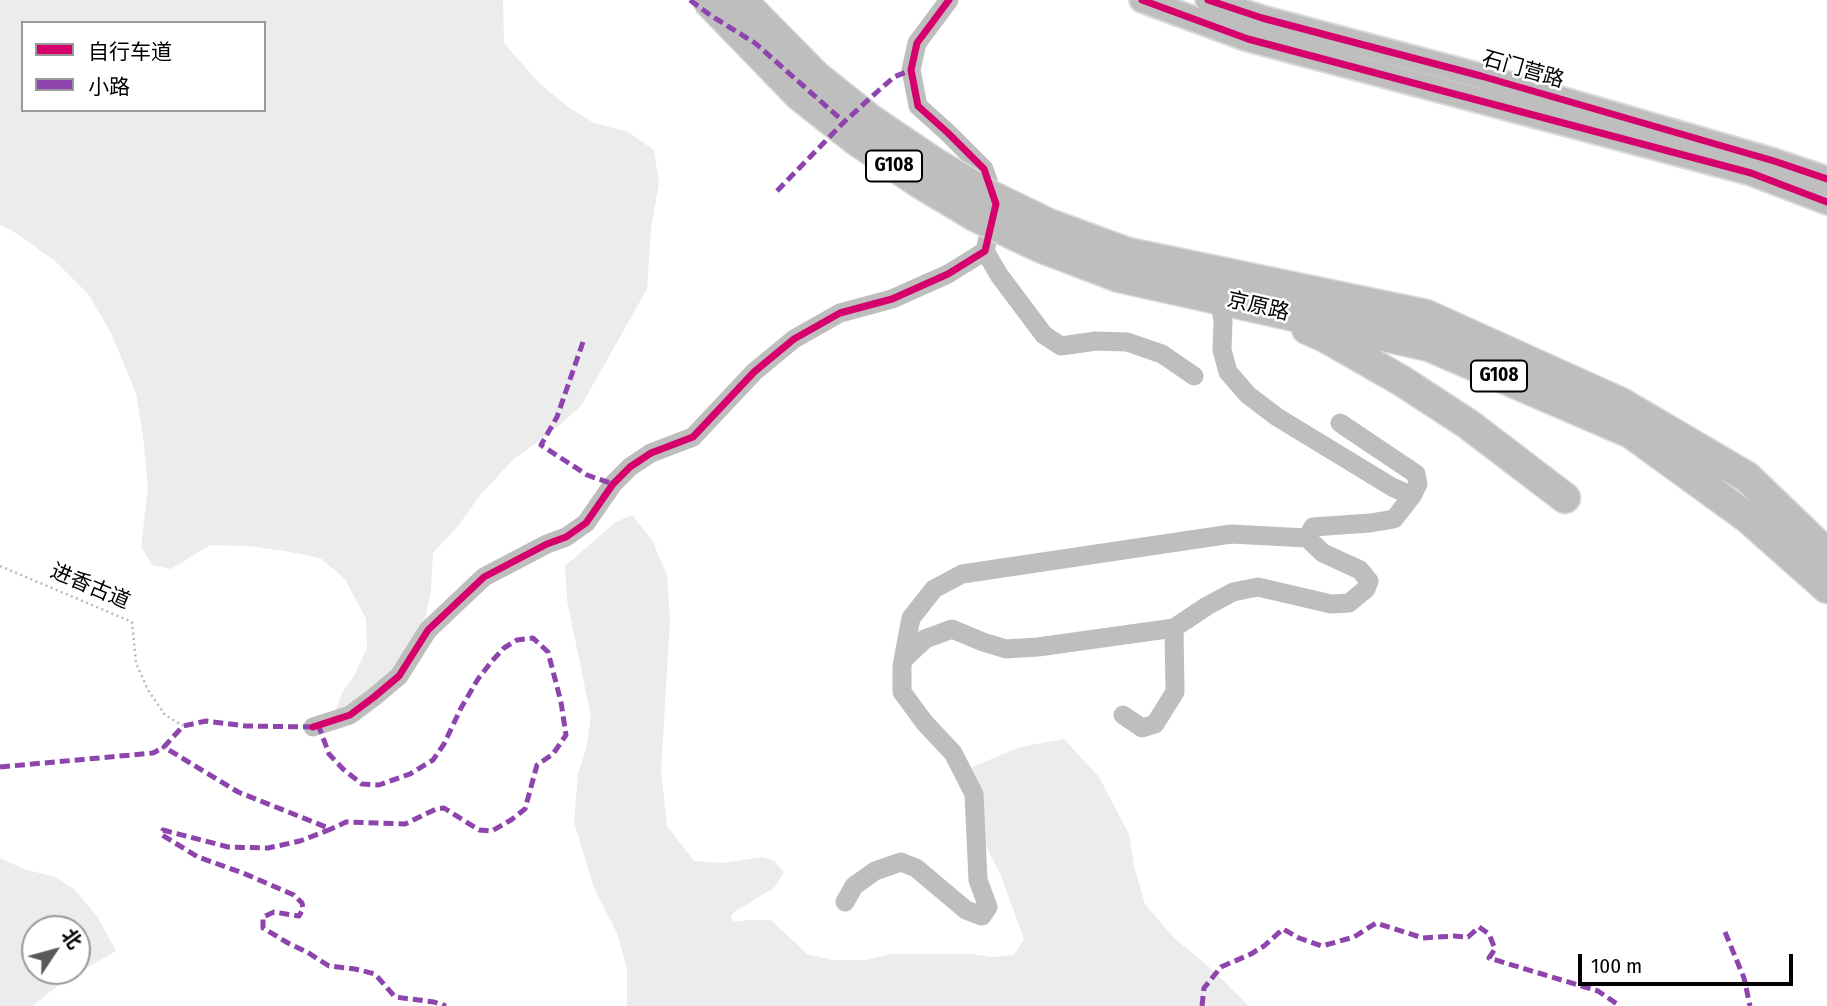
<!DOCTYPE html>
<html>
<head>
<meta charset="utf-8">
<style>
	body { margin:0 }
	#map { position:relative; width:1827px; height:1006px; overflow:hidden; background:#fff; font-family:"Fira Sans Condensed","Noto Sans SC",sans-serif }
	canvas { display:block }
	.legend { position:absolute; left:21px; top:21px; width:245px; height:91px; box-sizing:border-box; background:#fff; border:2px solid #999; margin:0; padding:9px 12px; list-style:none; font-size:21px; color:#000 }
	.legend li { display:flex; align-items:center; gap:14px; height:35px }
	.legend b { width:35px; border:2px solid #999 }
	.north { position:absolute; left:21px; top:915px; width:70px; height:70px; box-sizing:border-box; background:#fff; border:2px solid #999; border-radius:50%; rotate:54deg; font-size:19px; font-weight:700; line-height:28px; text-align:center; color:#000 }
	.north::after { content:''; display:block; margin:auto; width:24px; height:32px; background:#595959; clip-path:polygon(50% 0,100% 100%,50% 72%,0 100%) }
	.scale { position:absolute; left:1578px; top:954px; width:215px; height:32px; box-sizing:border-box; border:4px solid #000; border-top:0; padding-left:9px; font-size:21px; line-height:24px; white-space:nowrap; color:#000; -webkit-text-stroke:5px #fff; paint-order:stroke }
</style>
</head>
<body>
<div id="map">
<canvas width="1827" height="1006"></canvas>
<ul class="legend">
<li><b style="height:9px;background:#d6006c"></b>自行车道</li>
<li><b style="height:9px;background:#8e44ad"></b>小路</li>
</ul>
<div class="north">北</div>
<div class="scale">100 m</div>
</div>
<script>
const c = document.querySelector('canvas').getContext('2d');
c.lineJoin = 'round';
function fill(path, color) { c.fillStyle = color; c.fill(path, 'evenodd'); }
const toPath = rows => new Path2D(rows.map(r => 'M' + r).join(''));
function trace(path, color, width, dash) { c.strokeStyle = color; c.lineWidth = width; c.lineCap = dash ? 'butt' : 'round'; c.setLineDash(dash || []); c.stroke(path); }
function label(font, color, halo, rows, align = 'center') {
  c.font = font + ' "Fira Sans Condensed","Noto Sans SC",sans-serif'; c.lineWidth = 5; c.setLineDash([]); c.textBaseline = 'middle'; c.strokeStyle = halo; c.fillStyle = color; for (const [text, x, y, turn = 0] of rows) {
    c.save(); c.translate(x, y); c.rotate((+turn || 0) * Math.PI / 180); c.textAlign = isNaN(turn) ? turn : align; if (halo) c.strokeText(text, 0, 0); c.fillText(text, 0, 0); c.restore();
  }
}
fill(toPath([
	[0,0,503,0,504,43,538,82,568,107,594,123,628,132,654,150,659,183,651,229,647,289,581,406,554,430,515,458,481,494,458,526,433,553,431,590,423,630,414,659,346,721,336,709,342,693,354,676,367,648,366,619,345,579,320,558,285,551,249,546,210,545,171,569,152,565,141,547,148,487,143,436,136,393,111,333,89,295,55,261,13,231,0,225],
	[23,23,264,23,264,110,23,110],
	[632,515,652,540,667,575,670,621,661,770,667,826,694,861,723,863,763,857,774,861,784,872,775,887,736,911,731,916,733,922,748,920,771,920,807,954,833,960,866,960,891,954,971,954,992,957,1014,955,1024,939,1001,876,989,852,964,789,965,770,1020,747,1064,739,1099,777,1129,834,1134,866,1145,904,1174,938,1207,965,1249,1006,627,1006,627,969,617,933,594,888,574,822,578,773,586,749,591,717,567,600,565,566,616,522],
	[0,858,24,869,55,877,74,889,97,916,116,951,61,983,33,1006,0,1006],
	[77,929,77,971,35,971,35,929]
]), '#ececec');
const major = toPath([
	[1142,0,1248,39,1751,173,1827,202],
	[1208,0,1262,18,1481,76,1774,161,1827,179]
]);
const highway = toPath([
	[1128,253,1426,315,1621,403,1747,477,1827,554],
	[1119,277,1429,346,1631,433,1748,518,1827,588],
	[1307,329,1325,337,1402,381,1468,424,1565,498]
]);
trace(major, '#dbdbdb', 28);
trace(highway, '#dbdbdb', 33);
trace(toPath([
	[0,566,132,622,136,663,148,690,165,715,183,726]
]), '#b9b9b9', 2.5, [2, 3.5]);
trace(toPath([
	[985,251,999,275,1044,335,1061,346,1096,341,1127,342,1162,354,1194,376],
	[1340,423,1416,474,1418,484,1412,496],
	[904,659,925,639,952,629,983,642,1006,649,1038,647,1174,628,1207,606,1233,592,1258,587,1331,604,1349,603,1366,589,1369,581,1360,570,1323,553,1307,538],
	[1123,715,1142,728,1155,724,1175,692,1174,628],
	[313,727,350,715,374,697,399,676,428,630,484,577,547,544,566,537,586,523,613,484,630,467,651,453,693,437,754,372,794,339,840,313,892,299,948,274,985,251,996,204,984,169,948,133,918,106,911,70,917,43,949,0],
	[845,902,854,886,875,871,901,862,916,868,966,910,982,916,988,907,978,880,974,794,953,753,924,722,902,692,902,666,911,618,934,589,962,574,1231,534,1307,538,1313,527,1370,523,1394,519,1412,496,1392,487,1277,417,1248,395,1228,372,1222,350,1223,322,1220,299]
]), '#bebebe', 19);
trace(major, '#bebebe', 24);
trace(highway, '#bebebe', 30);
const highwayBridge = toPath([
	[707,0,800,96,856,140,920,183,975,216,1040,247,1119,277],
	[741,0,817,77,871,120,933,162,987,194,1049,224,1128,253]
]);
trace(highwayBridge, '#dbdbdb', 33, []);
trace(highwayBridge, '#bebebe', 30);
trace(toPath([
	[690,0,710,15,755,43,844,122],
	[777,191,844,122,878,91,894,77,911,70],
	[583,342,557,417,541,445,587,475,613,484],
	[318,724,329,754,343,769,362,784,379,785,410,774,433,760,444,744,461,708,478,679,492,661,504,648,517,640,533,638,548,652,561,702,566,735,553,754,537,765,525,809,511,820,492,831,479,830,444,808,436,809,405,824,346,822,331,829],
	[313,727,246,726,206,721,183,726,164,747,238,792,331,829,300,841,268,848,228,847,163,830,162,835,198,857,243,873,294,895,302,903,303,909,299,916,274,912,263,917,263,928,288,943,307,952,329,966,355,969,375,974,395,997,434,1002,446,1006],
	[0,767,153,753,164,747],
	[1725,932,1744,978,1750,1006],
	[1202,1006,1204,988,1221,967,1251,954,1264,946,1283,929,1299,938,1322,946,1354,937,1376,923,1423,938,1454,936,1468,937,1479,927,1489,934,1495,949,1489,958,1598,991,1620,1006]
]), '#8e44ad', 5, [10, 5]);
trace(toPath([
	[1142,0,1248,39,1751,173,1827,202],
	[1208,0,1262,18,1481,76,1774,161,1827,179],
	[313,727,350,715,374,697,399,676,428,630,484,577,547,544,566,537,586,523,613,484,630,467,651,453,693,437,754,372,794,339,840,313,892,299,948,274,985,251,996,204,984,169,948,133,918,106,911,70,917,43,949,0]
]), '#d6006c', 7);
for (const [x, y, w] of [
	[894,166,56],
	[1499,376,56]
]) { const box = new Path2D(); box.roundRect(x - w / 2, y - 15.5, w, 31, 5); c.fillStyle = '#fff'; c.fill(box); trace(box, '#000', 2); }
label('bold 19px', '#000', null, [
	["G108",894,166],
	["G108",1499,376]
]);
label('21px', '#000', '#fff', [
	["石门营路",1523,70,16],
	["京原路",1258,307,13],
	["进香古道",90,587,23]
]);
</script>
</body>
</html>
